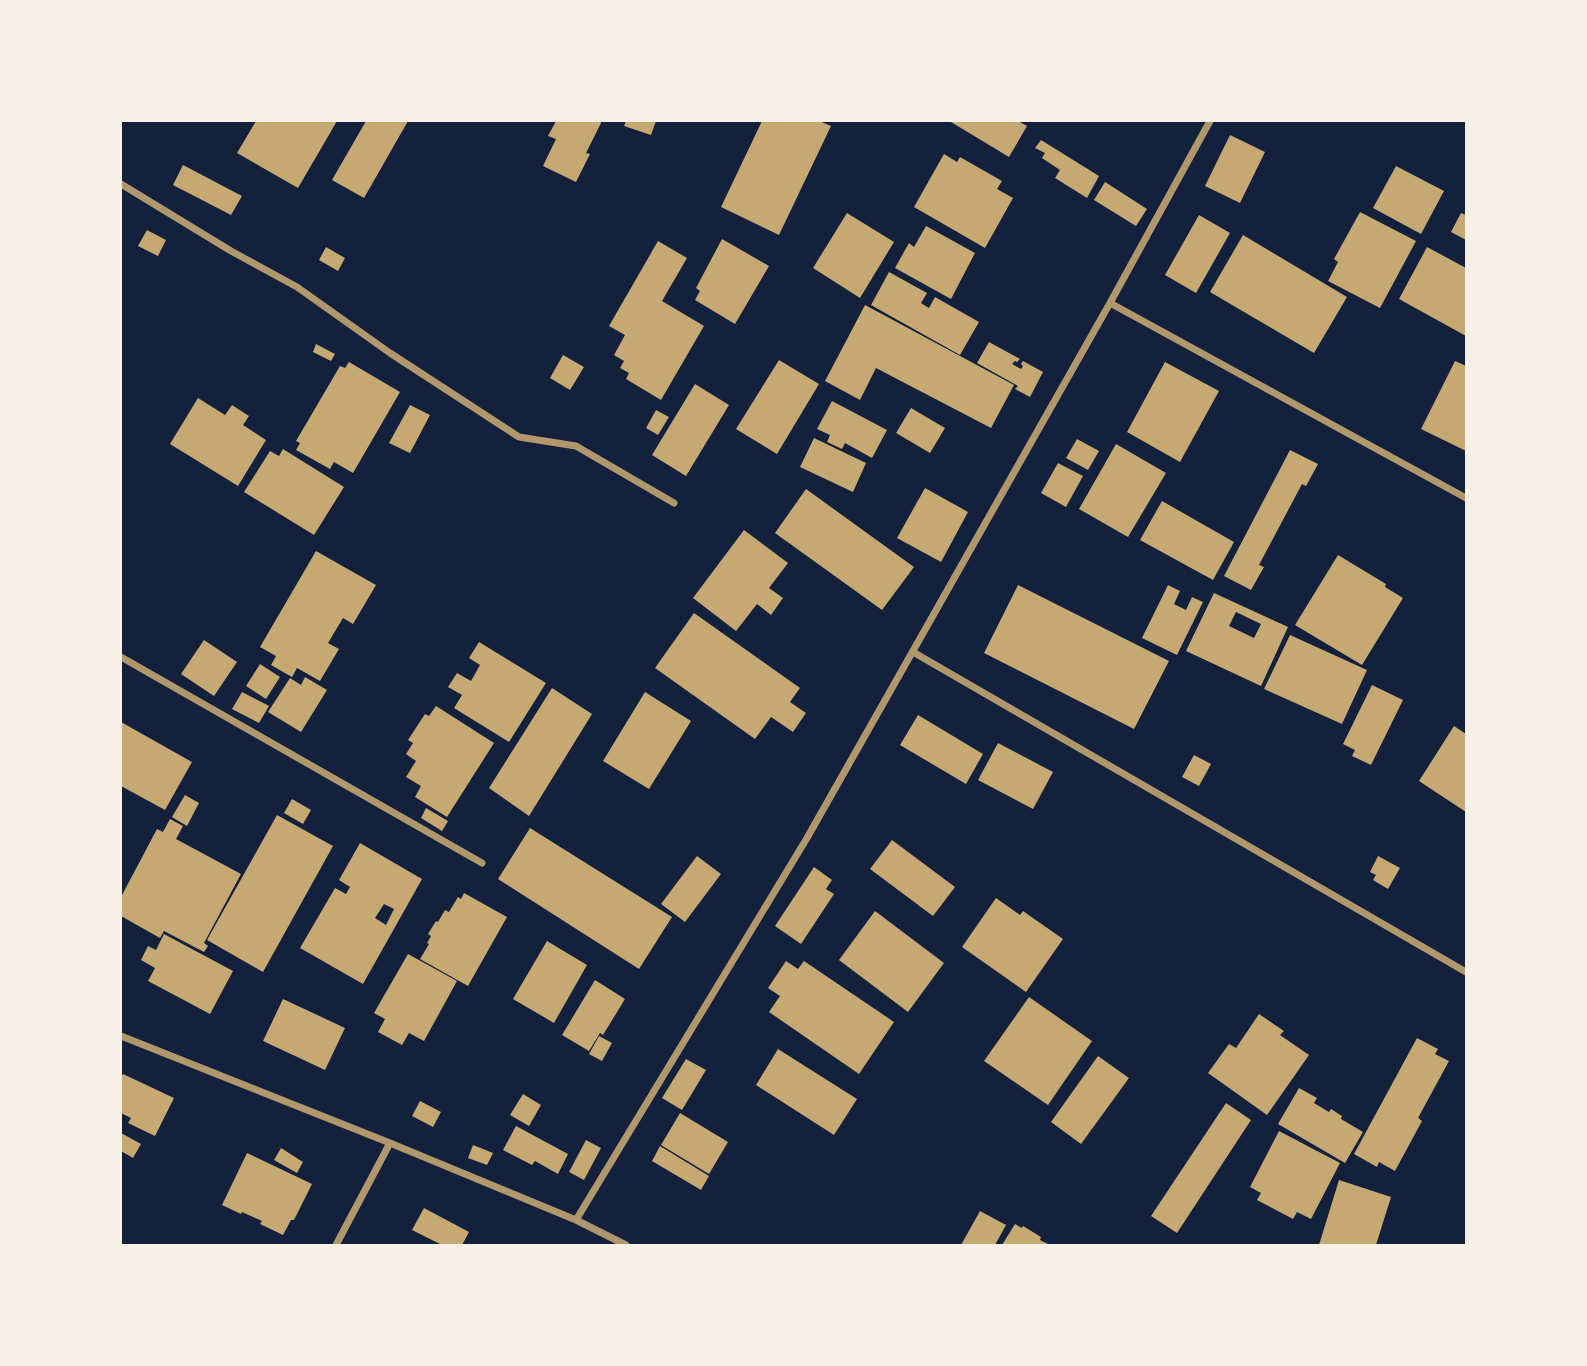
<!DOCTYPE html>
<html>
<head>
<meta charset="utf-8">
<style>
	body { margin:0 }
	#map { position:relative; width:1587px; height:1366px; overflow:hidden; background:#14213d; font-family:"Alegreya Sans",sans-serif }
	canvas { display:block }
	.frame { position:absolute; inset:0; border:122px solid #f6f1e7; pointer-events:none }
</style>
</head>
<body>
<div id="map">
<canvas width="1587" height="1366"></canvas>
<div class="frame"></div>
</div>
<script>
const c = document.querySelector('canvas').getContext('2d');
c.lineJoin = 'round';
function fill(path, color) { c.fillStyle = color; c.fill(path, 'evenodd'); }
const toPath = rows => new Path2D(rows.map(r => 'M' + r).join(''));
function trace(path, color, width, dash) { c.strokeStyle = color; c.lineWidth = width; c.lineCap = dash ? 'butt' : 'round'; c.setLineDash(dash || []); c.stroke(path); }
fill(toPath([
	[256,121,337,121,298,188,237,153],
	[366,121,408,121,364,198,332,180],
	[556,121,602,121,586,153,590,154,576,182,543,166,556,139,548,136],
	[626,121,656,121,651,135,624,126],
	[762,121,819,121,831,126,779,235,721,207],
	[952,121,1018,121,1027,126,1009,157,951,122],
	[1230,135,1265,152,1240,203,1205,186],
	[1041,140,1099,176,1087,198,1055,178,1060,170,1042,158,1045,153,1035,148],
	[944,154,957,162,960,157,1002,181,997,189,1013,198,985,248,914,207],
	[183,165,242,196,231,215,173,185],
	[1396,166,1444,191,1421,234,1373,208],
	[1105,182,1147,209,1136,226,1094,200],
	[1360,212,1416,241,1380,308,1328,281,1338,262,1334,259],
	[847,213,894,242,860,298,813,268],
	[1461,213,1466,215,1466,240,1451,232],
	[1199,215,1230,233,1196,293,1165,275],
	[926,226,975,253,951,299,895,268,909,243,914,247],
	[147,230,166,240,158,256,138,246],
	[1243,235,1347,297,1314,353,1210,292],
	[722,239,769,266,735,324,695,300,700,291,696,288],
	[658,241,687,258,662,301,704,326,661,400,626,379,629,373,620,368,624,361,614,355,625,335,609,326],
	[326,247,345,258,338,271,319,260],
	[1427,247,1466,268,1466,336,1399,299],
	[889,272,927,293,921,303,929,308,935,297,979,322,960,355,871,305],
	[865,305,1014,385,991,428,876,368,860,400,825,381],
	[989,342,1020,359,1017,362,1015,361,1012,364,1021,369,1023,366,1021,364,1023,361,1043,372,1030,397,1015,389,1018,386,977,363],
	[316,344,335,354,331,361,313,352],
	[563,355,584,367,570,390,550,378],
	[779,360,819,384,777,454,736,429],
	[1455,361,1466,366,1466,451,1421,429],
	[349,362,400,392,353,473,334,462,330,469,296,450,300,443,296,441,340,366,345,368],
	[1165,362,1219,391,1180,462,1127,432],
	[695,384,729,405,686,476,652,455],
	[198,398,225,415,232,405,249,416,243,425,266,440,238,486,170,444],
	[832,401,887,430,872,458,845,443,842,449,827,442,830,435,817,429],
	[410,405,430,415,410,453,389,443],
	[911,408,945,428,930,453,896,433],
	[656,410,669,417,658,435,646,428],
	[814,438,866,463,853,492,800,467],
	[1077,439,1099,451,1088,470,1066,458],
	[1116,444,1166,473,1128,537,1079,509],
	[283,449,344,487,314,535,244,492,270,451,279,456],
	[1290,450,1318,464,1306,486,1302,484,1259,565,1264,567,1251,590,1224,576],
	[1058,463,1083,476,1066,507,1041,493],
	[925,488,968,512,941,562,897,538],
	[806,489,914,567,882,610,775,533],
	[1162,501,1234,542,1213,580,1140,540],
	[744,530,788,563,769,588,783,598,771,615,757,604,736,631,693,598],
	[316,551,376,585,353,624,343,618,328,643,339,649,320,681,297,668,292,677,271,665,276,656,260,647],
	[1338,555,1386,584,1385,587,1403,598,1362,665,1295,625],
	[1018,585,1169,661,1134,729,984,653],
	[1168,585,1180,591,1174,604,1186,610,1192,597,1203,602,1177,655,1142,638],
	[1214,593,1288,627,1261,686,1186,651],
	[1236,612,1261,624,1254,638,1229,626],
	[694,613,800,688,790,702,806,713,793,732,771,717,755,739,655,668],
	[1290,635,1367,670,1342,724,1264,689],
	[204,640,237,662,214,696,181,674],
	[479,642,546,683,509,742,454,708,462,695,448,687,457,673,471,681,480,665,469,658],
	[260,664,280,677,266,699,246,686],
	[305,677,327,690,301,732,268,712,290,678,301,685],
	[1372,685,1403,700,1371,765,1352,756,1355,750,1343,744],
	[552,688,592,714,529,816,489,788],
	[242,692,269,706,259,723,232,709],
	[645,692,691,721,649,789,603,761],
	[436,706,494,743,447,817,415,797,421,786,406,777,416,761,406,754,413,743,408,740,425,714,429,716],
	[918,715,983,754,966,784,900,745],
	[121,722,192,762,165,810,121,786],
	[1454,726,1466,734,1466,812,1419,781],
	[998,743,1053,772,1033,809,978,780],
	[1194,755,1211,764,1199,786,1182,777],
	[185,795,199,803,187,826,172,817],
	[292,799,311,810,303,824,284,813],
	[426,808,448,821,442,831,421,818],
	[277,815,333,846,263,972,207,940],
	[170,819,183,826,176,839,241,874,204,943,208,946,204,952,164,931,160,938,121,916,121,897,157,829,163,832],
	[530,828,672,917,639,969,498,879],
	[892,840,955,887,933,916,870,869],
	[360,843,422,879,363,984,300,948,335,888,346,894,350,887,339,880],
	[384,904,394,909,386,925,375,918],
	[697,856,721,874,685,922,661,904],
	[1378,856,1400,868,1388,889,1373,880,1376,875,1370,872],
	[814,867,832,880,826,889,834,894,801,944,775,926],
	[464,893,507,917,468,986,420,959,429,944,427,943,431,936,428,934,436,921,438,922,445,910,449,912,458,897,461,899],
	[996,898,1020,915,1023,911,1063,939,1026,992,962,947],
	[875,911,944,963,908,1012,839,960],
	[164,934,233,971,210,1014,148,981,155,968,141,960,148,946,156,950],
	[547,941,587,965,554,1023,513,999],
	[408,954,457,981,424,1041,409,1033,402,1045,378,1032,385,1019,374,1013],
	[786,961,798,969,804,961,894,1022,859,1074,769,1012,780,996,768,988],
	[595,980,625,999,603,1035,600,1033,589,1051,562,1035],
	[1029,997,1092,1041,1048,1105,984,1061],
	[283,999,345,1028,325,1070,263,1041],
	[1259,1014,1284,1031,1280,1035,1309,1055,1267,1115,1208,1073,1229,1044,1236,1048],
	[599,1036,612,1043,602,1061,589,1054],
	[1417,1038,1438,1049,1435,1054,1449,1061,1418,1118,1422,1121,1395,1171,1379,1162,1377,1167,1354,1154],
	[778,1049,857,1099,834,1135,756,1085],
	[1098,1056,1129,1078,1081,1144,1051,1122],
	[686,1059,706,1070,682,1110,662,1098],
	[123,1074,174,1098,155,1136,128,1123,131,1118,121,1113,121,1078],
	[1299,1088,1317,1098,1314,1103,1329,1112,1331,1109,1342,1116,1341,1119,1363,1132,1345,1163,1278,1124],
	[523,1094,541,1105,529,1126,510,1115],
	[420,1101,441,1112,433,1127,412,1116],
	[1226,1103,1251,1120,1177,1233,1151,1216],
	[680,1113,728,1142,709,1174,661,1145],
	[516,1126,568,1154,558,1174,535,1161,532,1165,503,1150],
	[1279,1131,1340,1163,1311,1219,1297,1212,1293,1219,1257,1200,1261,1193,1250,1187],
	[121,1133,141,1144,133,1158,121,1151],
	[586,1140,601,1148,584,1180,569,1172],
	[473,1145,493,1153,487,1165,468,1158],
	[660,1146,709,1176,701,1190,652,1161],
	[281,1148,303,1162,297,1173,274,1160],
	[247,1153,312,1184,294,1220,291,1220,283,1235,260,1224,262,1221,242,1212,241,1214,222,1205],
	[1339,1180,1391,1197,1376,1245,1319,1245],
	[424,1208,469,1232,462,1245,442,1245,412,1230],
	[980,1211,1006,1225,995,1245,961,1245],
	[1015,1224,1022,1228,1023,1226,1041,1237,1040,1240,1050,1245,1002,1245]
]), '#c6a872');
trace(toPath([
	[121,184,231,251,297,287,390,353,519,437,576,446,674,503],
	[1110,303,1466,498],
	[913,652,1466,972],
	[121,657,482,863],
	[121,1036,390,1143,576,1220,626,1245],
	[576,1220,807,838,1110,303,1210,121],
	[336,1245,390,1143]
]), '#b1986c', 7);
</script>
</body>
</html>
